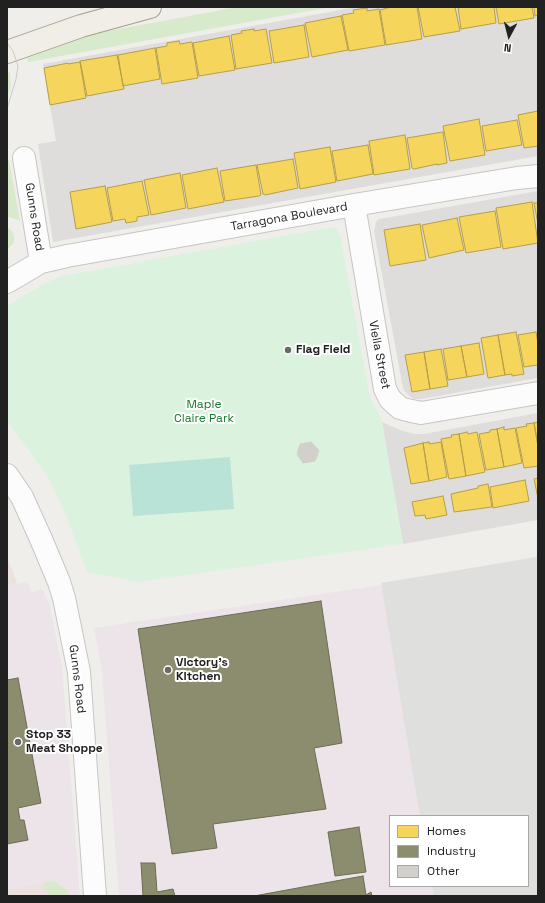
<!DOCTYPE html>
<html>
<head>
<meta charset="utf-8">
<style>
	body { margin:0 }
	#map { position:relative; width:545px; height:903px; overflow:hidden; background:#efeeeb; font-family:"Space Grotesk",sans-serif }
	canvas { display:block }
	.frame { position:absolute; inset:0; border:8px solid #212121; pointer-events:none }
	.legend { position:absolute; left:389px; top:815px; width:140px; height:72px; box-sizing:border-box; background:#fff; border:1px solid #a6a6a6; margin:0; padding:5px 7px; list-style:none; font-size:12px; color:#212121 }
	.legend li { display:flex; align-items:center; gap:8px; height:20px }
	.legend b { width:20px; border:1px solid #a6a6a6 }
	.north { position:absolute; left:489px; top:16px; width:40px; height:40px; -webkit-text-stroke:3px #fff; paint-order:stroke; rotate:187deg; font-size:11px; font-weight:700; line-height:16px; text-align:center; color:#212121 }
	.north::after { content:''; display:block; margin:auto; width:14px; height:18px; background:#212121; clip-path:polygon(50% 0,100% 100%,50% 72%,0 100%) }
</style>
</head>
<body>
<div id="map">
<canvas width="545" height="903"></canvas>
<div class="frame"></div>
<ul class="legend">
<li><b style="height:11px;background:#f6d55c"></b>Homes</li>
<li><b style="height:11px;background:#8c8c6e"></b>Industry</li>
<li><b style="height:11px;background:#d2d0cd"></b>Other</li>
</ul>
<div class="north">N</div>
</div>
<script>
const c = document.querySelector('canvas').getContext('2d');
c.lineJoin = 'round';
function fill(path, color) { c.fillStyle = color; c.fill(path, 'evenodd'); }
const toPath = rows => new Path2D(rows.map(r => 'M' + r).join(''));
function trace(path, color, width, dash) { c.strokeStyle = color; c.lineWidth = width; c.lineCap = dash ? 'butt' : 'round'; c.setLineDash(dash || []); c.stroke(path); }
function label(font, color, halo, rows, align = 'center') {
  c.font = font + ' "Space Grotesk",sans-serif'; c.lineWidth = 4; c.setLineDash([]); c.textBaseline = 'middle'; c.strokeStyle = halo; c.fillStyle = color; for (const [text, x, y, turn = 0] of rows) {
    c.save(); c.translate(x, y); c.rotate((+turn || 0) * Math.PI / 180); c.textAlign = isNaN(turn) ? turn : align; if (halo) c.strokeText(text, 0, 0); c.fillText(text, 0, 0); c.restore();
  }
}
fill(toPath([
	[357,7,538,7,538,156,53,242,38,144,56,141,43,64],
	[538,191,538,378,421,399,414,399,408,395,404,390,402,383,374,231,376,222,379,219,391,217],
	[538,413,538,520,403,544,382,422,400,430,414,434,424,434]
]), '#dedddc');
fill(toPath([
	[7,557,17,583,7,586],
	[54,881,70,896,7,896,7,889]
]), '#ece1de');
fill(toPath([
	[538,556,538,896,119,896,102,672,94,628,375,586],
	[390,816,528,816,528,886,390,886],
	[25,582,28,584,32,592,42,589,49,603,62,667,80,896,70,896,67,890,54,881,7,889,7,586]
]), '#ece4e8');
fill(toPath([
	[238,7,331,7,28,62,27,58,97,33],
	[10,72,11,88,7,95,7,73],
	[7,160,9,160,20,221,7,216],
	[7,227,12,231,14,236,14,243,7,250],
	[54,881,67,890,70,896,49,896,48,890,44,890,43,883]
]), '#d8eacc');
fill(toPath([
	[333,227,337,229,340,235,370,398,380,415,382,422,403,544,138,582,87,572,66,515,48,477,7,421,7,306,42,285,54,279,63,276]
]), '#dbf2de');
fill(toPath([
	[230,457,234,509,133,516,129,465]
]), '#b9e3d7');
fill(toPath([
	[538,557,538,896,434,896,432,886,528,886,528,816,420,816,381,583]
]), '#dfdfde');
const homes = toPath([
	[391,7,417,7,422,39,386,45,380,10,391,7],
	[418,7,455,7,460,31,424,37,418,7],
	[458,7,494,7,496,23,461,29,458,7],
	[496,7,532,7,534,18,499,24,496,7],
	[534,7,538,7,538,15,535,16,534,7],
	[367,8,367,11,379,9,385,45,349,51,342,15,354,13,353,10,367,8],
	[341,16,348,50,312,57,305,23,341,16],
	[304,25,309,57,274,63,269,31,304,25],
	[254,29,254,31,266,29,272,63,236,69,231,35,242,33,241,31,254,29],
	[229,36,235,70,199,76,193,43,229,36],
	[179,41,180,44,192,42,198,78,162,84,156,48,167,46,167,43,179,41],
	[155,48,160,79,123,86,118,55,155,48],
	[117,55,124,89,87,96,80,61,117,55],
	[80,62,86,98,50,105,44,68,68,63,68,64,80,62],
	[538,111,538,146,524,148,518,115,538,111],
	[479,119,485,155,450,161,443,126,479,119],
	[517,120,522,145,486,151,482,126,517,120],
	[443,132,447,163,437,165,437,164,414,169,412,168,407,138,443,132],
	[405,135,410,169,374,175,369,141,405,135],
	[368,145,373,174,337,181,332,151,368,145],
	[330,147,336,182,300,189,294,153,330,147],
	[293,159,298,188,265,195,263,194,257,165,293,159],
	[256,165,261,195,259,196,225,201,220,171,256,165],
	[217,168,224,202,188,209,182,175,217,168],
	[180,173,186,208,151,215,144,180,180,173],
	[142,181,149,215,137,217,137,221,126,223,125,219,113,221,107,188,142,181],
	[105,186,112,222,76,229,70,192,105,186],
	[532,202,538,243,503,249,496,208,532,202],
	[534,203,538,203,538,224,534,203],
	[495,211,501,247,466,253,459,217,495,211],
	[457,218,464,250,429,258,422,225,457,218],
	[420,224,426,260,390,266,384,230,420,224],
	[516,332,524,374,512,376,512,374,505,375,498,335,516,332],
	[536,332,538,344,538,365,524,367,518,335,536,332],
	[498,335,505,375,488,378,481,338,498,335],
	[479,343,484,374,467,377,461,346,479,343],
	[461,346,467,377,448,380,443,349,461,346],
	[441,349,448,386,430,389,424,352,441,349],
	[424,352,430,389,412,392,405,355,424,352],
	[538,422,538,446,534,423,538,422],
	[534,423,538,446,538,466,524,468,516,428,527,426,526,424,534,423],
	[504,427,504,430,515,428,522,463,504,467,497,429,504,427],
	[497,429,504,467,486,470,479,434,490,432,490,430,497,429],
	[467,432,468,434,477,432,485,472,466,476,459,434,467,432],
	[459,434,466,476,449,479,441,439,452,437,451,435,459,434],
	[429,442,429,444,441,442,447,477,429,481,423,443,429,442],
	[423,443,429,481,411,484,404,448,423,443],
	[538,478,538,498,534,479,538,478],
	[525,480,529,501,493,508,490,487,525,480],
	[488,484,492,507,454,512,451,494,478,488,478,486,488,484],
	[443,496,447,515,426,519,425,515,415,516,412,502,443,496]
]);
fill(homes, '#f6d55c');
trace(homes, '#b69f4a', 1);
const industry = toPath([
	[321,601,342,743,314,748,326,809,213,824,217,848,172,854,138,629,321,601],
	[18,678,41,803,18,808,20,820,24,820,28,840,7,844,7,680,18,678],
	[359,827,366,872,335,876,328,832,359,827],
	[141,863,155,863,157,892,173,889,175,896,143,896,141,863],
	[363,876,366,895,371,892,372,896,254,896,363,876]
]);
fill(industry, '#8c8c6e');
trace(industry, '#6c6c57', 1);
const building = toPath([
	[311,442,319,450,317,456,315,461,303,463,297,454,300,444,311,442]
]);
fill(building, '#d2d0cd');
trace(building, '#d2d0cc', 1);
const minor = toPath([
	[24,158,41,262],
	[354,205,385,389,390,399,400,408,407,410,421,413,538,393],
	[7,282,41,262,67,256,354,205,517,178,538,176],
	[7,475,22,497,41,539,59,582,64,598,79,672,95,896]
]);
const major = toPath([
	[7,52,81,26,150,7]
]);
trace(minor, '#c6c6c4', 24);
trace(major, '#a49f89', 24);
trace(minor, '#fdfcfc', 22);
trace(major, '#f1eee7', 22);
trace(toPath([
	[7,43,13,51,18,66,16,79,7,109]
]), '#cbcbcb', 1);
for (const [x, y, r, color] of [
	[288,350,4,"#696968"],
	[168,670,4,"#696968"],
	[18,742,4,"#696968"]
]) { const dot = new Path2D(); dot.arc(x, y, r, 0, 2 * Math.PI); c.fillStyle = color; c.fill(dot); trace(dot, '#fff', 1.5); }
label('12px', '#212121', '#fff', [
	["Gunns Road",34,217,81],
	["Tarragona Boulevard",289,217,-10],
	["Viella Street",379,355,79],
	["Gunns Road",77,679,83]
]);
label('bold 12px', '#212121', '#fff', [
	["Flag Field",296,350],
	["Victory's",176,663],
	["Kitchen",176,677],
	["Stop 33",26,735],
	["Meat Shoppe",26,749]
], 'left');
label('12px', '#147a2a', '#fff', [
	["Maple",204,405],
	["Claire Park",204,419]
]);
</script>
</body>
</html>
